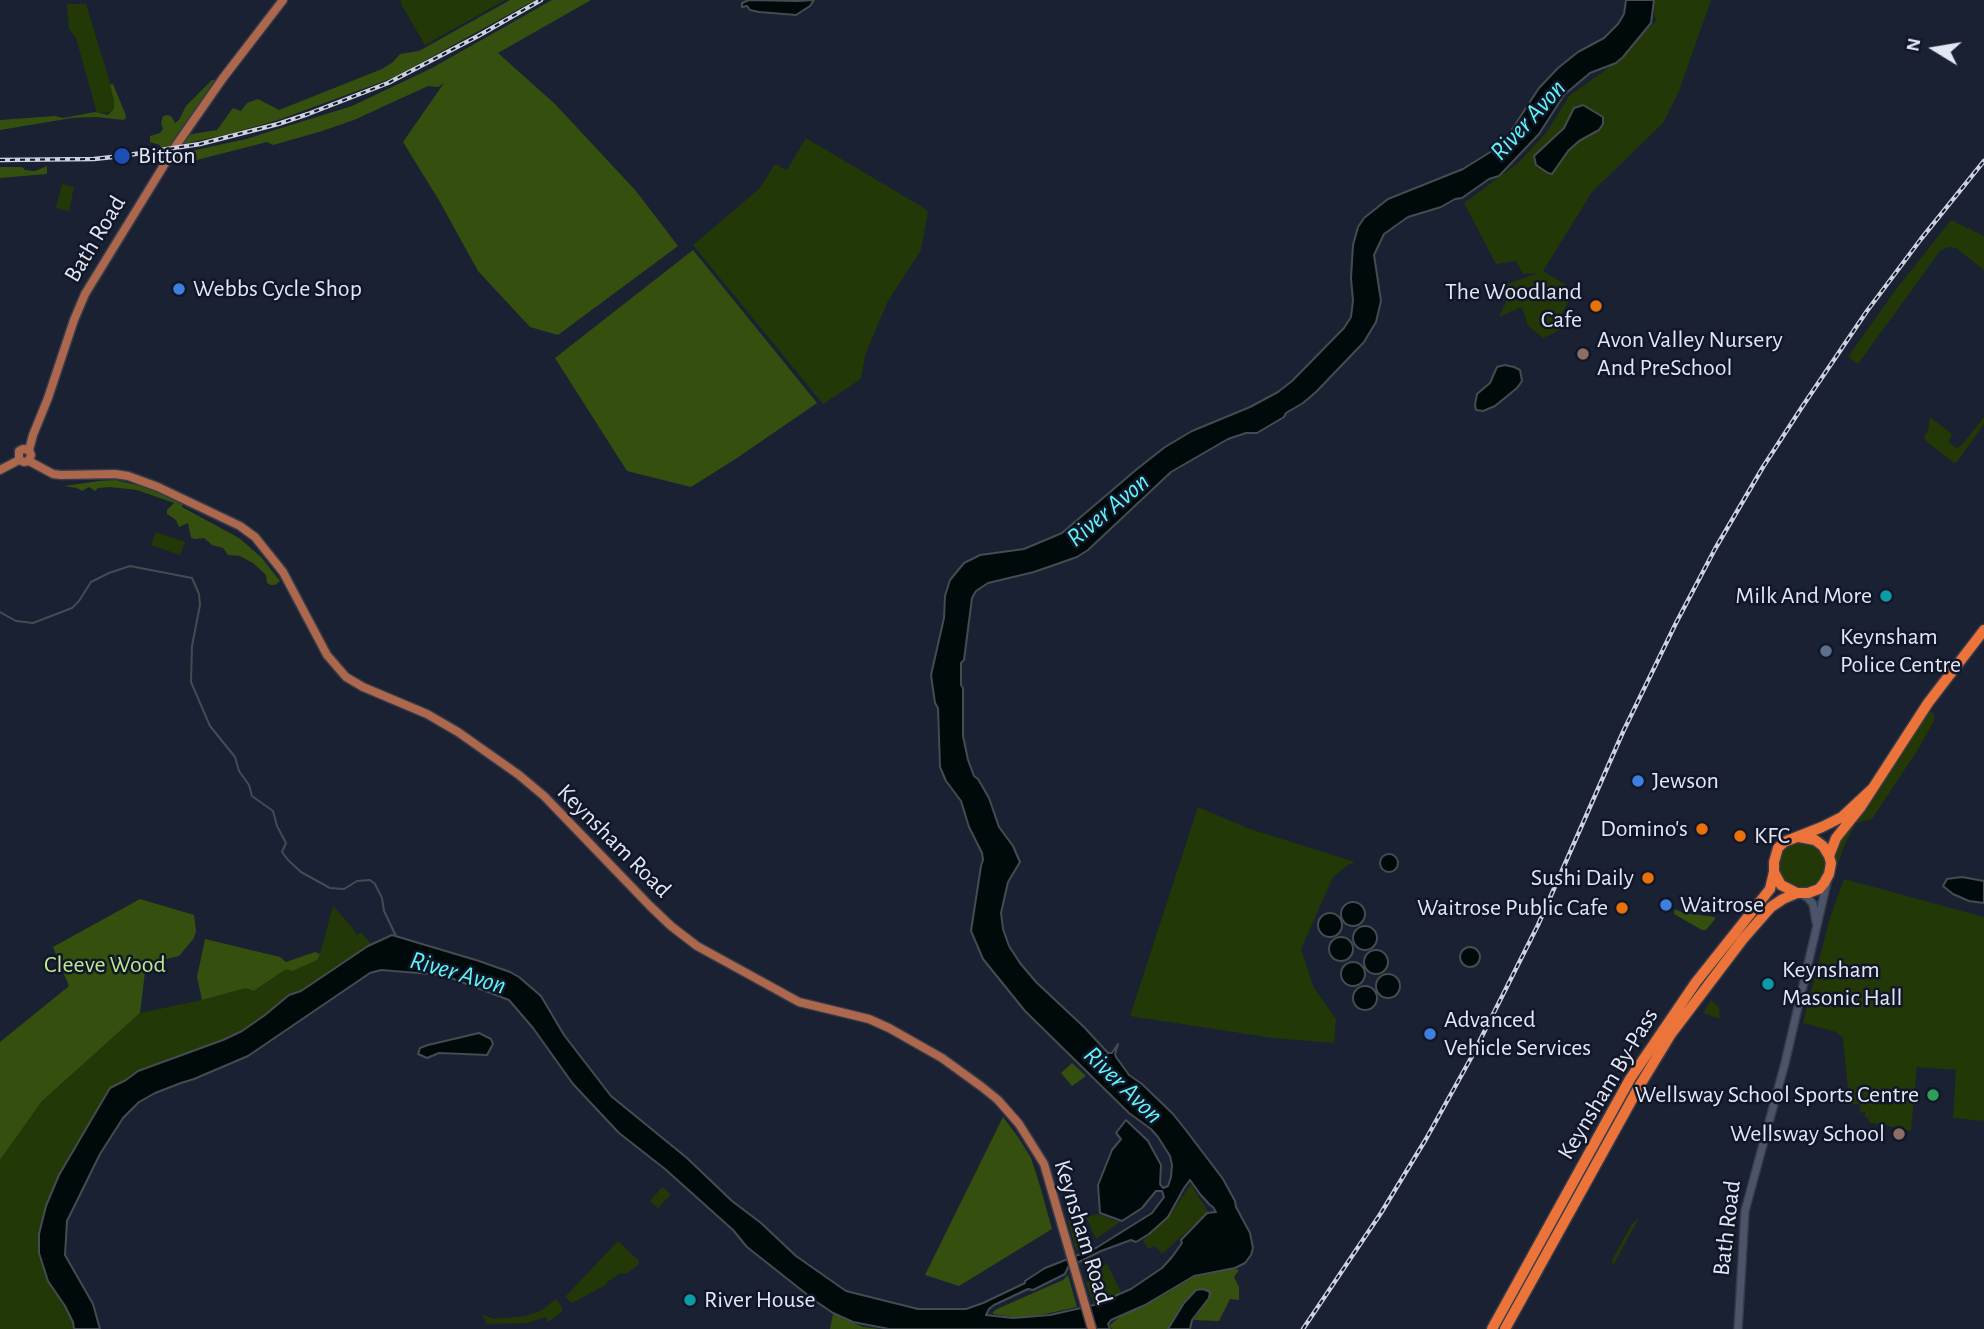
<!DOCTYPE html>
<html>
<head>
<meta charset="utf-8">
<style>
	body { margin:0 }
	#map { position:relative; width:1984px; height:1329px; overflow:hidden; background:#1a2132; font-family:"Alegreya Sans",sans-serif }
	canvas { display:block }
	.north { position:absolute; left:1900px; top:14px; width:70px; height:70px; -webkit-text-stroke:5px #111728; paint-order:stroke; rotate:281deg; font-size:19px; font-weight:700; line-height:28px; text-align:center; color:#e2e7f3 }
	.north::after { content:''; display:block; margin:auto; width:24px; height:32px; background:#e2e7f3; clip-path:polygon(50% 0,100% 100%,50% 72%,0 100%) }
</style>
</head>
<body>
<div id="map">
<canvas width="1984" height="1329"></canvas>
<div class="north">N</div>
</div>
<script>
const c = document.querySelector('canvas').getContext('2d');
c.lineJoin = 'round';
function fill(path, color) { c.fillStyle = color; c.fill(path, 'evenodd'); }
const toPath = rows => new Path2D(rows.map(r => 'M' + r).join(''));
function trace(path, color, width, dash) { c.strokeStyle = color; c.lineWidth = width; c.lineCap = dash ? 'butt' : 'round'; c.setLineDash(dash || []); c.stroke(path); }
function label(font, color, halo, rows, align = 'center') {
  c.font = font + ' "Alegreya Sans",sans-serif'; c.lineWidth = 5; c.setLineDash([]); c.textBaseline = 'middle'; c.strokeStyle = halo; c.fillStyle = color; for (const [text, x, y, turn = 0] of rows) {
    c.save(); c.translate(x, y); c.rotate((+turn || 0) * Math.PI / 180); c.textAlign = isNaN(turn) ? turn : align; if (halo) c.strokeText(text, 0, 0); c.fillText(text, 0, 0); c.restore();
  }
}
fill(toPath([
	[401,0,505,0,425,45,401,4],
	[1651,0,1711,0,1679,91,1663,123,1592,192,1543,271,1574,290,1561,316,1566,321,1560,330,1543,338,1528,326,1522,307,1499,317,1507,300,1504,285,1538,273,1523,274,1516,261,1496,264,1464,203,1517,164,1547,132,1569,96,1607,69,1656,21],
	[67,4,86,4,119,112,97,113,76,38,69,29],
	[806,138,924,208,928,212,921,250,888,301,865,355,861,379,823,404,693,245,759,189,775,164,787,170],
	[62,184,74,187,69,211,56,208],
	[1951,220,1984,236,1984,270,1956,248,1948,247,1940,251,1858,364,1848,357,1894,292],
	[1930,417,1952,434,1949,442,1956,448,1962,445,1984,417,1984,424,1957,462,1954,463,1927,442,1924,437,1928,430],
	[156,532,185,542,180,555,151,545],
	[1928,711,1934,713,1934,721,1917,751,1872,819,1856,823,1845,844,1837,866,1835,857,1838,842],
	[1198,807,1250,829,1355,862,1348,865,1333,877,1301,949,1314,988,1336,1019,1334,1043,1273,1038,1130,1016],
	'1778 865a24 24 0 1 1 48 0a24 24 0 1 1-48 0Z',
	[1844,879,1984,917,1984,1121,1953,1118,1956,1070,1917,1067,1911,1131,1869,1122,1868,1118,1865,1117,1865,1112,1860,1113,1860,1104,1853,1104,1849,1100,1843,1038,1836,1032,1803,1023,1829,921],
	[333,906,350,925,357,935,361,932,371,944,368,946,301,991,289,994,265,1015,242,1031,223,1040,138,1071,126,1080,110,1088,59,1175,46,1206,39,1234,39,1253,48,1281,65,1306,73,1322,74,1329,0,1329,0,1160,42,1101,140,1013,202,1000,246,988,255,991,286,969,316,960,320,954],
	[1711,1000,1719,1007,1720,1019,1703,1013],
	[1191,1184,1208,1212,1162,1254,1155,1246,1148,1249,1143,1240,1168,1218],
	[662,1187,671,1194,658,1208,650,1201],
	[1097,1214,1120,1222,1096,1239,1086,1217],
	[1078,1218,1091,1244,1076,1251,1068,1220],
	[1639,1218,1613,1266,1612,1260,1632,1224],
	[618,1241,639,1261,639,1264,628,1273,619,1274,606,1283,607,1284,572,1303,565,1297],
	[1107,1264,1122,1294,1094,1305,1086,1283,1089,1281,1086,1274,1093,1271,1095,1275,1103,1271,1101,1267],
	[556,1299,562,1307,562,1312,548,1322,546,1317,527,1323,487,1324,482,1314,493,1319,526,1316,542,1310]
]), '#233807');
fill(toPath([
	[510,0,535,0,395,77,281,119,233,133,179,145,186,135,217,130,233,108,241,111,247,103,258,99,279,110,382,69,393,62,400,54,419,51],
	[552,0,591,0,498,53,555,104,636,191,678,246,558,335,530,327,478,271,440,202,403,142,444,83,438,87,428,86,354,120,319,132,273,145,267,142,189,162,167,165,173,155,246,139,352,106,432,68],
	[212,80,215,80,170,147,161,149,160,145,150,142,150,136,160,133,163,129,161,123,163,116,168,115,172,117,175,123,179,120,186,106],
	[113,84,125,113,126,118,123,120,96,117,72,118,0,130,0,120,55,116,63,118,95,112,108,115,114,109,114,100,110,85],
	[47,166,47,174,0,178,0,167,22,167,25,170,35,171],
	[693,250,817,403,737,458,691,487,627,471,555,358],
	[116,480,152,489,183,502,182,507,239,538,261,557,280,581,275,585,271,585,267,583,266,575,253,563,240,556,228,555,223,548,212,545,204,538,196,539,191,538,188,523,179,527,176,520,167,514,167,510,174,503,137,490,110,487,98,488,95,491,89,487,82,491,77,488,64,486,99,481],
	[140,899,194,915,196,931,194,938,179,956,146,964,140,1013,42,1101,0,1160,0,1042,69,986,53,947],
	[1675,909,1683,913,1715,917,1715,919,1706,930,1702,930,1674,914],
	[205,939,280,957,286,962,315,952,320,954,317,960,292,971,286,969,254,991,246,988,202,1000,197,977],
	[1072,1063,1086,1076,1072,1086,1061,1073],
	[1003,1117,1018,1137,1031,1158,1040,1186,1052,1229,959,1286,925,1275],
	[1234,1269,1239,1270,1234,1277,1239,1287,1239,1300,1230,1299,1219,1321,1194,1320,1209,1298,1210,1292,1203,1288,1195,1290,1183,1303,1168,1329,1112,1329,1110,1325,1122,1315,1155,1300,1194,1277],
	[1068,1275,1077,1307,1031,1317,1013,1317,993,1314,993,1312,997,1309,1063,1280],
	[833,1314,863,1327,880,1329,830,1329]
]), '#35500e');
const water = toPath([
	[749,0,797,1,814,0,810,6,796,15,759,12,750,10,747,6,742,7,742,3,749,0],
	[1626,0,1654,0,1651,23,1623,57,1616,63,1590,73,1564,95,1539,134,1499,176,1489,179,1462,198,1455,199,1441,207,1408,217,1384,234,1374,255,1381,301,1376,322,1364,342,1316,392,1303,403,1286,413,1284,417,1257,433,1246,433,1228,439,1171,472,1088,550,1077,557,1034,572,988,583,976,591,972,598,964,660,961,663,961,685,963,688,963,736,968,760,974,776,978,779,989,798,999,827,1013,846,1020,862,1008,882,1001,913,1003,929,1009,946,1020,963,1036,982,1084,1027,1108,1053,1112,1053,1118,1044,1115,1054,1116,1057,1129,1075,1142,1084,1173,1114,1185,1129,1223,1179,1235,1201,1236,1207,1250,1233,1253,1248,1251,1255,1245,1263,1235,1268,1194,1276,1145,1305,1111,1320,1108,1324,1110,1329,889,1329,853,1322,833,1313,814,1300,747,1247,733,1230,665,1169,619,1133,573,1084,533,1028,509,1000,443,975,381,970,370,973,248,1056,194,1079,181,1083,155,1093,139,1102,123,1118,100,1154,67,1221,65,1255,93,1304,100,1329,74,1329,73,1322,65,1306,48,1281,39,1253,39,1234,46,1206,59,1175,110,1088,126,1080,138,1071,223,1040,242,1031,265,1015,289,995,301,991,368,946,392,935,479,961,510,972,519,977,541,996,564,1035,611,1096,687,1158,732,1201,761,1223,796,1256,846,1291,918,1309,966,1309,983,1303,1025,1283,1025,1281,1045,1268,1096,1248,1152,1213,1164,1197,1162,1191,1156,1191,1142,1208,1122,1221,1100,1213,1098,1185,1112,1150,1121,1139,1116,1133,1126,1120,1148,1141,1161,1165,1160,1184,1163,1188,1168,1186,1171,1177,1172,1165,1170,1156,1158,1137,1151,1129,1129,1113,1025,1011,983,959,971,931,981,866,983,860,982,853,969,827,961,801,946,781,940,767,938,708,935,703,931,675,944,618,945,596,950,580,964,563,980,555,1024,549,1062,533,1137,469,1165,447,1192,431,1250,407,1278,392,1292,381,1344,328,1351,317,1353,301,1351,278,1353,245,1358,227,1364,218,1388,199,1463,169,1492,151,1509,134,1539,88,1558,68,1578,52,1604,38,1618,24,1624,14,1626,0],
	[1190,1180,1200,1194,1210,1205,1213,1207,1216,1212,1207,1213,1181,1240,1182,1243,1172,1257,1162,1268,1131,1289,1094,1305,1050,1315,1013,1318,986,1315,989,1309,994,1305,1028,1289,1033,1290,1065,1274,1068,1267,1077,1263,1101,1251,1131,1240,1136,1242,1149,1234,1168,1217,1184,1188,1190,1180],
	[1583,105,1603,117,1603,124,1599,130,1579,141,1568,151,1552,174,1548,173,1536,165,1534,156,1564,128,1574,108,1583,105],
	[1505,365,1514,367,1520,370,1522,381,1517,388,1495,406,1483,411,1476,410,1475,405,1477,394,1490,383,1497,367,1505,365],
	'1380 863a9 9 0 1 1 18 0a9 9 0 1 1-18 0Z',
	[1962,877,1984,881,1984,903,1969,901,1953,894,1943,886,1947,879,1962,877],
	'1341 914a12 12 0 1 1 24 0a12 12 0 1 1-24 0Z',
	'1318 925a12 12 0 1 1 24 0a12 12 0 1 1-24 0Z',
	'1353 938a12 12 0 1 1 24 0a12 12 0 1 1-24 0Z',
	'1329 949a12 12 0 1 1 24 0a12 12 0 1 1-24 0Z',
	'1460 957a10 10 0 1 1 20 0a10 10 0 1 1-20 0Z',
	'1364 962a12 12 0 1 1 24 0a12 12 0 1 1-24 0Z',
	'1341 974a12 12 0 1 1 24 0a12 12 0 1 1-24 0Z',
	'1376 986a12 12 0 1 1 24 0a12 12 0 1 1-24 0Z',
	'1353 998a12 12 0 1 1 24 0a12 12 0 1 1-24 0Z',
	[479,1033,491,1039,493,1044,487,1055,439,1053,427,1058,418,1054,420,1048,428,1045,479,1033],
	[1203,1289,1210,1292,1209,1298,1192,1320,1190,1329,1168,1329,1184,1303,1196,1290,1203,1289]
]);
fill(water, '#010a0b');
trace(water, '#444c51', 2);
trace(toPath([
	[0,612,16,621,33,623,72,608,79,601,91,582,109,573,130,566,192,578,199,594,200,605,192,646,191,682,210,726,235,757,239,771,249,785,252,796,273,811,277,826,286,843,282,852,288,860,301,872,330,888,344,889,357,881,370,880,375,884,382,898,384,911,396,936]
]), '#444c51', 2);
const secondary = toPath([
	[1802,894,1808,898,1813,904,1816,922],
	[1738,1329,1745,1211,1785,1063,1828,878]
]);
const primary = toPath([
	[19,460,19,451,23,449,29,450],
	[29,461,31,455,29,450,33,435,48,398,74,320,85,294,177,144,223,78,283,0],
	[0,470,19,460,24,462,29,461,53,474,61,475,115,474,128,476,158,487,240,526,255,537,283,572,327,655,346,677,363,687,427,714,458,732,519,775,544,796,650,906,671,926,697,946,799,1002,869,1019,889,1028,942,1058,982,1087,998,1100,1019,1124,1044,1164,1092,1329]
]);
const highway = toPath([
	[1872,789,1842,817,1822,827,1784,842,1778,848,1774,862,1774,872,1781,885,1797,893,1808,893,1819,889,1824,883,1829,874,1831,863,1829,856,1836,838,1860,808,1928,703,1984,630],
	[1799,837,1815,840,1823,846,1829,856],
	[1492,1329,1630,1079,1696,982,1770,889,1774,872],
	[1505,1329,1640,1085,1671,1034,1743,939,1771,907,1783,899,1797,893]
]);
trace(secondary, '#363b49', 10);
trace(primary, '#363b49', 11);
trace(highway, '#363b49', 13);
trace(secondary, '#4b5468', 7);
trace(primary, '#ac674c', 8);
trace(highway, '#ec7339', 10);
const rail = toPath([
	[0,160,94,159,122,156,200,144,278,124,308,114,388,83,478,36,541,0],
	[1303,1329,1381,1213,1426,1139,1471,1058,1538,925,1623,732,1676,623,1715,549,1763,467,1802,407,1867,311,1921,239,1984,161]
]);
trace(rail, '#cdd2df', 4.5);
trace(rail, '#111728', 2, [5]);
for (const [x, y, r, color] of [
	[122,156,9,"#1a4fb4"],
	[179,289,7,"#3f7fe0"],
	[1596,306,7,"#e8710a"],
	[1583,354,7,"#8d6e63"],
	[1886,596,7,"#0f9aa8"],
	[1826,651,7,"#5c6f8a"],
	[1638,781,7,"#3f7fe0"],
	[1702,829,7,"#e8710a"],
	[1740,836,7,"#e8710a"],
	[1648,878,7,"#e8710a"],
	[1666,905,7,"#3f7fe0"],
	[1622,908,7,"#e8710a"],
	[1768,984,7,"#0f9aa8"],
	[1430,1034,7,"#3f7fe0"],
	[1933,1095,7,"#2e9e5b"],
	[1899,1134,7,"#8d6e63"],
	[690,1300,7,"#0f9aa8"]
]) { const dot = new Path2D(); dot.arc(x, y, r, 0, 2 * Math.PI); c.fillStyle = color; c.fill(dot); trace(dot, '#111728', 2.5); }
label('24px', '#e2e7f3', '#111728', [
	["Bitton",138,156],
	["Webbs Cycle Shop",193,289],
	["The Woodland",1582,292,"right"],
	["Cafe",1582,320,"right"],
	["Avon Valley Nursery",1597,340],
	["And PreSchool",1597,368],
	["Milk And More",1872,596,"right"],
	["Keynsham",1840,637],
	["Police Centre",1840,665],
	["Jewson",1652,781],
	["Domino's",1688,829,"right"],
	["KFC",1754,836],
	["Sushi Daily",1634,878,"right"],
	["Waitrose",1680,905],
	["Waitrose Public Cafe",1608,908,"right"],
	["Keynsham",1782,970],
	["Masonic Hall",1782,998],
	["Advanced",1444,1020],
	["Vehicle Services",1444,1048],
	["Wellsway School Sports Centre",1919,1095,"right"],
	["Wellsway School",1885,1134,"right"],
	["River House",704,1300]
], 'left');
label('24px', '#e2e7f3', '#111728', [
	["Bath Road",95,239,-59],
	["Keynsham Road",614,841,45],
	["Keynsham By-Pass",1608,1084,-59],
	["Bath Road",1727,1228,-83],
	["Keynsham Road",1083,1232,73]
]);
label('24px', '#bde98f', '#111728', [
	["Cleeve Wood",105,965]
]);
label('italic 26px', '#5ff5f9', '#111728', [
	["River Avon",1528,120,-48],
	["River Avon",1108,510,-40],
	["River Avon",458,973,16],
	["River Avon",1123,1085,44]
]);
</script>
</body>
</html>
